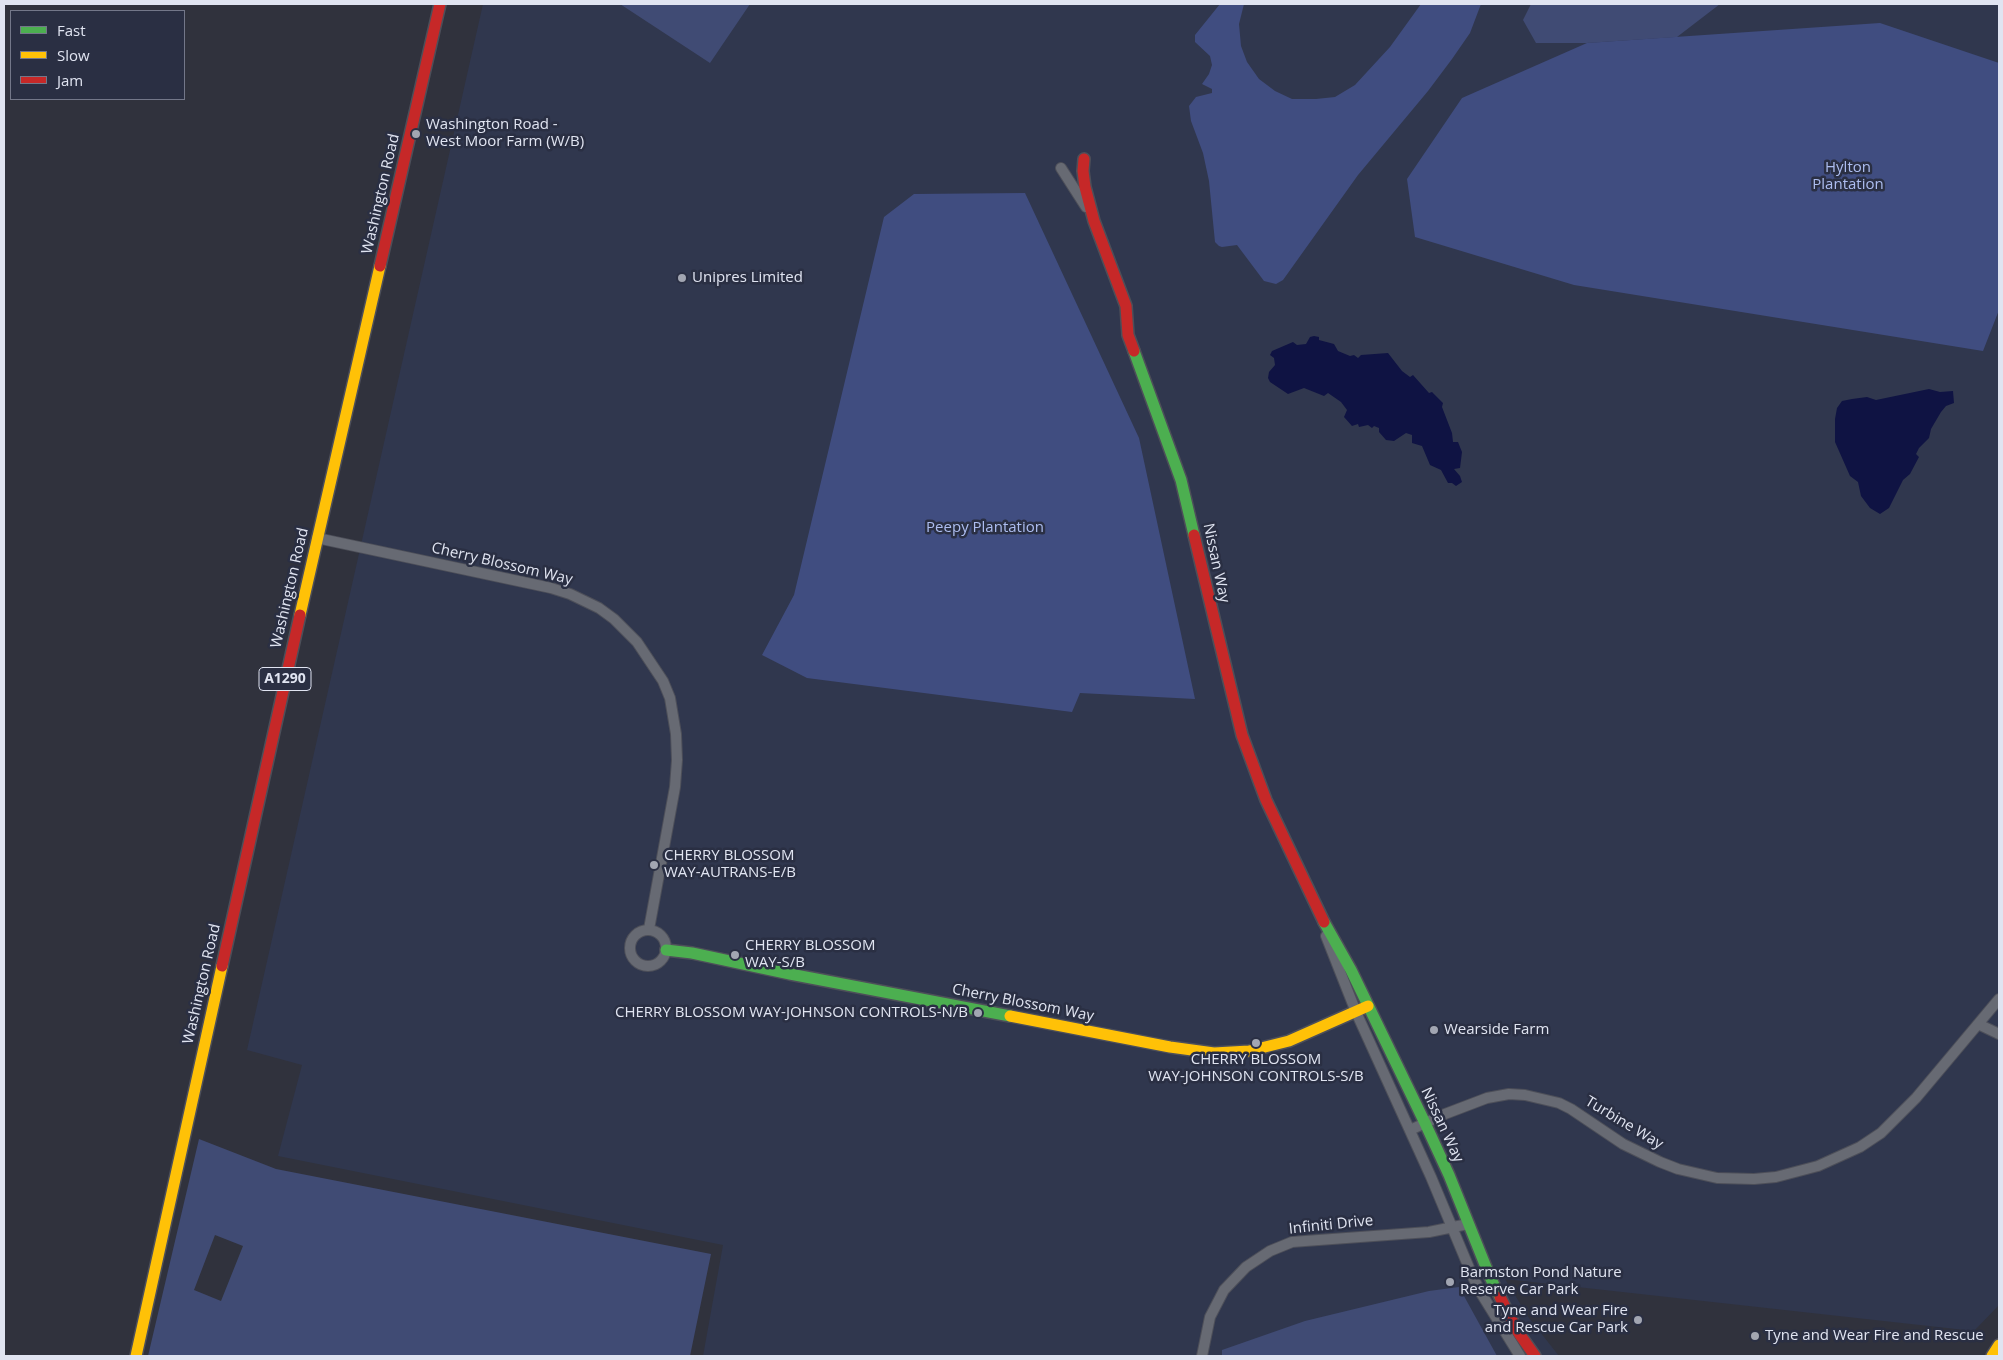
<!DOCTYPE html>
<html>
<head>
<meta charset="utf-8">
<style>
	body { margin:0 }
	#map { position:relative; width:2003px; height:1360px; overflow:hidden; background:#30323d; font-family:"Open Sans",sans-serif }
	canvas { display:block }
	.frame { position:absolute; inset:0; border:5px solid #e0e4f1; pointer-events:none }
	.legend { position:absolute; left:10px; top:10px; width:175px; height:90px; box-sizing:border-box; background:#2a2f43; border:1px solid #737789; margin:0; padding:6px 9px; list-style:none; font-size:15px; color:#e0e4f1 }
	.legend li { display:flex; align-items:center; gap:10px; height:25px }
	.legend b { width:25px; border:1px solid #737789 }
</style>
</head>
<body>
<div id="map">
<canvas width="2003" height="1360"></canvas>
<div class="frame"></div>
<ul class="legend">
<li><b style="height:6px;background:#4caf50"></b>Fast</li>
<li><b style="height:6px;background:#ffc107"></b>Slow</li>
<li><b style="height:6px;background:#c62828"></b>Jam</li>
</ul>
</div>
<script>
const c = document.querySelector('canvas').getContext('2d');
c.lineJoin = 'round';
function fill(path, color) { c.fillStyle = color; c.fill(path, 'evenodd'); }
const toPath = rows => new Path2D(rows.map(r => 'M' + r).join(''));
function trace(path, color, width, dash) { c.strokeStyle = color; c.lineWidth = width; c.lineCap = dash ? 'butt' : 'round'; c.setLineDash(dash || []); c.stroke(path); }
function label(font, color, halo, rows, align = 'center') {
  c.font = font + ' "Open Sans",sans-serif'; c.lineWidth = 5; c.setLineDash([]); c.textBaseline = 'middle'; c.strokeStyle = halo; c.fillStyle = color; for (const [text, x, y, turn = 0] of rows) {
    c.save(); c.translate(x, y); c.rotate((+turn || 0) * Math.PI / 180); c.textAlign = isNaN(turn) ? turn : align; if (halo) c.strokeText(text, 0, 0); c.fillText(text, 0, 0); c.restore();
  }
}
fill(toPath([
	[483,4,1999,4,1999,1305,1974,1331,1505,1279,1529,1318,1559,1356,703,1356,723,1245,278,1156,302,1065,247,1050]
]), '#30374e');
fill(toPath([
	[620,4,750,4,710,63],
	[1531,4,1720,4,1677,37,1587,43,1536,43,1523,20],
	[199,1139,276,1169,711,1254,690,1356,148,1356],
	[215,1235,243,1246,221,1301,194,1290],
	[1459,1287,1497,1356,1222,1356,1222,1350,1305,1321,1429,1291]
]), '#404b74');
fill(toPath([
	[1220,4,1244,4,1239,24,1241,46,1247,62,1259,79,1275,91,1292,99,1316,99,1335,97,1355,85,1390,47,1421,4,1481,4,1470,33,1452,59,1428,91,1358,175,1283,280,1276,284,1264,281,1237,245,1222,247,1219,246,1215,242,1209,181,1203,153,1191,121,1189,106,1196,97,1212,93,1212,89,1202,84,1209,74,1212,65,1210,56,1195,42,1195,35],
	[1880,23,1999,63,1999,310,1983,351,1574,285,1415,237,1407,179,1462,98,1587,43],
	[1025,193,1139,438,1195,699,1080,693,1072,712,807,678,762,655,794,595,884,217,914,194]
]), '#404d80');
fill(toPath([
	[1314,336,1319,337,1319,340,1334,344,1338,351,1350,356,1354,355,1358,358,1361,355,1388,353,1402,371,1410,377,1413,375,1429,393,1432,392,1443,403,1442,407,1452,433,1453,442,1458,442,1462,452,1460,468,1454,469,1460,476,1462,482,1456,486,1452,483,1448,483,1441,470,1430,465,1422,446,1412,443,1412,435,1406,433,1394,441,1386,440,1379,432,1379,428,1374,426,1372,428,1368,425,1359,427,1358,424,1352,426,1344,417,1347,410,1341,402,1328,393,1324,396,1304,388,1288,394,1270,382,1268,378,1269,372,1275,365,1274,358,1270,355,1272,351,1293,342,1297,345,1306,344,1310,337],
	[1929,389,1940,392,1953,391,1954,403,1946,406,1941,412,1931,429,1929,438,1919,448,1916,454,1919,457,1910,474,1903,480,1889,508,1880,514,1870,508,1861,496,1858,482,1850,476,1835,442,1835,419,1837,408,1842,401,1852,399,1867,397,1876,400]
]), '#0f1343');
const street = toPath([
	[1061,168,1086,207],
	[317,538,551,588,570,594,599,608,614,619,637,642,663,681,670,698,676,734,677,760,675,787,649,929],
	'630 948a18 18 0 1 1 36 0a18 18 0 1 1-36 0Z',
	[1326,936,1356,1012,1431,1177,1472,1275,1481,1293,1520,1356],
	[1978,1024,1999,1034],
	[1410,1130,1445,1114,1487,1098,1509,1094,1525,1095,1559,1103,1571,1109,1623,1144,1660,1162,1678,1169,1717,1178,1754,1179,1776,1177,1818,1166,1860,1147,1881,1133,1916,1098,1999,999],
	[1202,1356,1210,1317,1224,1290,1246,1267,1270,1251,1292,1242,1305,1241,1429,1232,1468,1224]
]);
const fast = toPath([
	[1134,351,1181,480,1194,535],
	[1324,922,1351,970,1425,1123,1449,1175,1490,1277,1500,1297],
	[666,950,692,953,790,974,1010,1016]
]);
const slow = toPath([
	[300,615,380,266],
	[1010,1016,1170,1047,1214,1053,1249,1051,1289,1041,1368,1006],
	[136,1356,222,966],
	[1992,1356,1999,1345]
]);
const jam = toPath([
	[1084,159,1083,171,1085,187,1094,221,1126,306,1128,335,1134,351],
	[380,266,440,4],
	[1194,535,1242,735,1266,800,1324,922],
	[222,966,300,615],
	[1500,1297,1518,1332,1535,1356]
]);
trace(street, '#4d4f59', 12);
trace(fast, '#4d4f59', 14);
trace(slow, '#4d4f59', 14);
trace(jam, '#4d4f59', 14);
trace(street, '#676a73', 10);
trace(fast, '#4caf50', 11);
trace(slow, '#ffc107', 11);
trace(jam, '#c62828', 11);
for (const [x, y, r, color] of [
	[416,134,5,"#a2a6b2"],
	[682,278,5,"#a2a6b2"],
	[654,865,5,"#a2a6b2"],
	[735,955,5,"#a2a6b2"],
	[978,1013,5,"#a2a6b2"],
	[1434,1030,5,"#a2a6b2"],
	[1256,1043,5,"#a2a6b2"],
	[1450,1282,5,"#a2a6b2"],
	[1638,1320,5,"#a2a6b2"],
	[1755,1336,5,"#a2a6b2"]
]) { const dot = new Path2D(); dot.arc(x, y, r, 0, 2 * Math.PI); c.fillStyle = color; c.fill(dot); trace(dot, '#2a2f43', 2); }
for (const [x, y, w] of [
	[285,679,52]
]) { const box = new Path2D(); box.roundRect(x - w / 2, y - 11.5, w, 23, 4); c.fillStyle = '#2a2f43'; c.fill(box); trace(box, '#e0e4f1', 1); }
label('bold 14px', '#e0e4f1', null, [
	["A1290",285,679]
]);
label('15px', '#e0e4f1', '#2a2f43', [
	["Washington Road -",426,125],
	["West Moor Farm (W/B)",426,142],
	["Unipres Limited",692,278],
	["CHERRY BLOSSOM",664,856],
	["WAY-AUTRANS-E/B",664,873],
	["CHERRY BLOSSOM",745,946],
	["WAY-S/B",745,963],
	["CHERRY BLOSSOM WAY-JOHNSON CONTROLS-N/B",968,1013,"right"],
	["Wearside Farm",1444,1030],
	["CHERRY BLOSSOM",1256,1060,"center"],
	["WAY-JOHNSON CONTROLS-S/B",1256,1077,"center"],
	["Barmston Pond Nature",1460,1273],
	["Reserve Car Park",1460,1290],
	["Tyne and Wear Fire",1628,1311,"right"],
	["and Rescue Car Park",1628,1328,"right"],
	["Tyne and Wear Fire and Rescue",1765,1336]
], 'left');
label('15px', '#adbdf0', '#2a2f43', [
	["Hylton",1848,168],
	["Plantation",1848,185],
	["Peepy Plantation",985,528]
]);
label('15px', '#e0e4f1', '#2a2f43', [
	["Washington Road",381,194,-77],
	["Nissan Way",1216,563,78],
	["Cherry Blossom Way",502,564,13],
	["Washington Road",290,588,-77],
	["Washington Road",202,984,-77],
	["Cherry Blossom Way",1023,1003,11],
	["Turbine Way",1624,1123,31],
	["Nissan Way",1442,1125,65],
	["Infiniti Drive",1331,1225,-6]
]);
</script>
</body>
</html>
